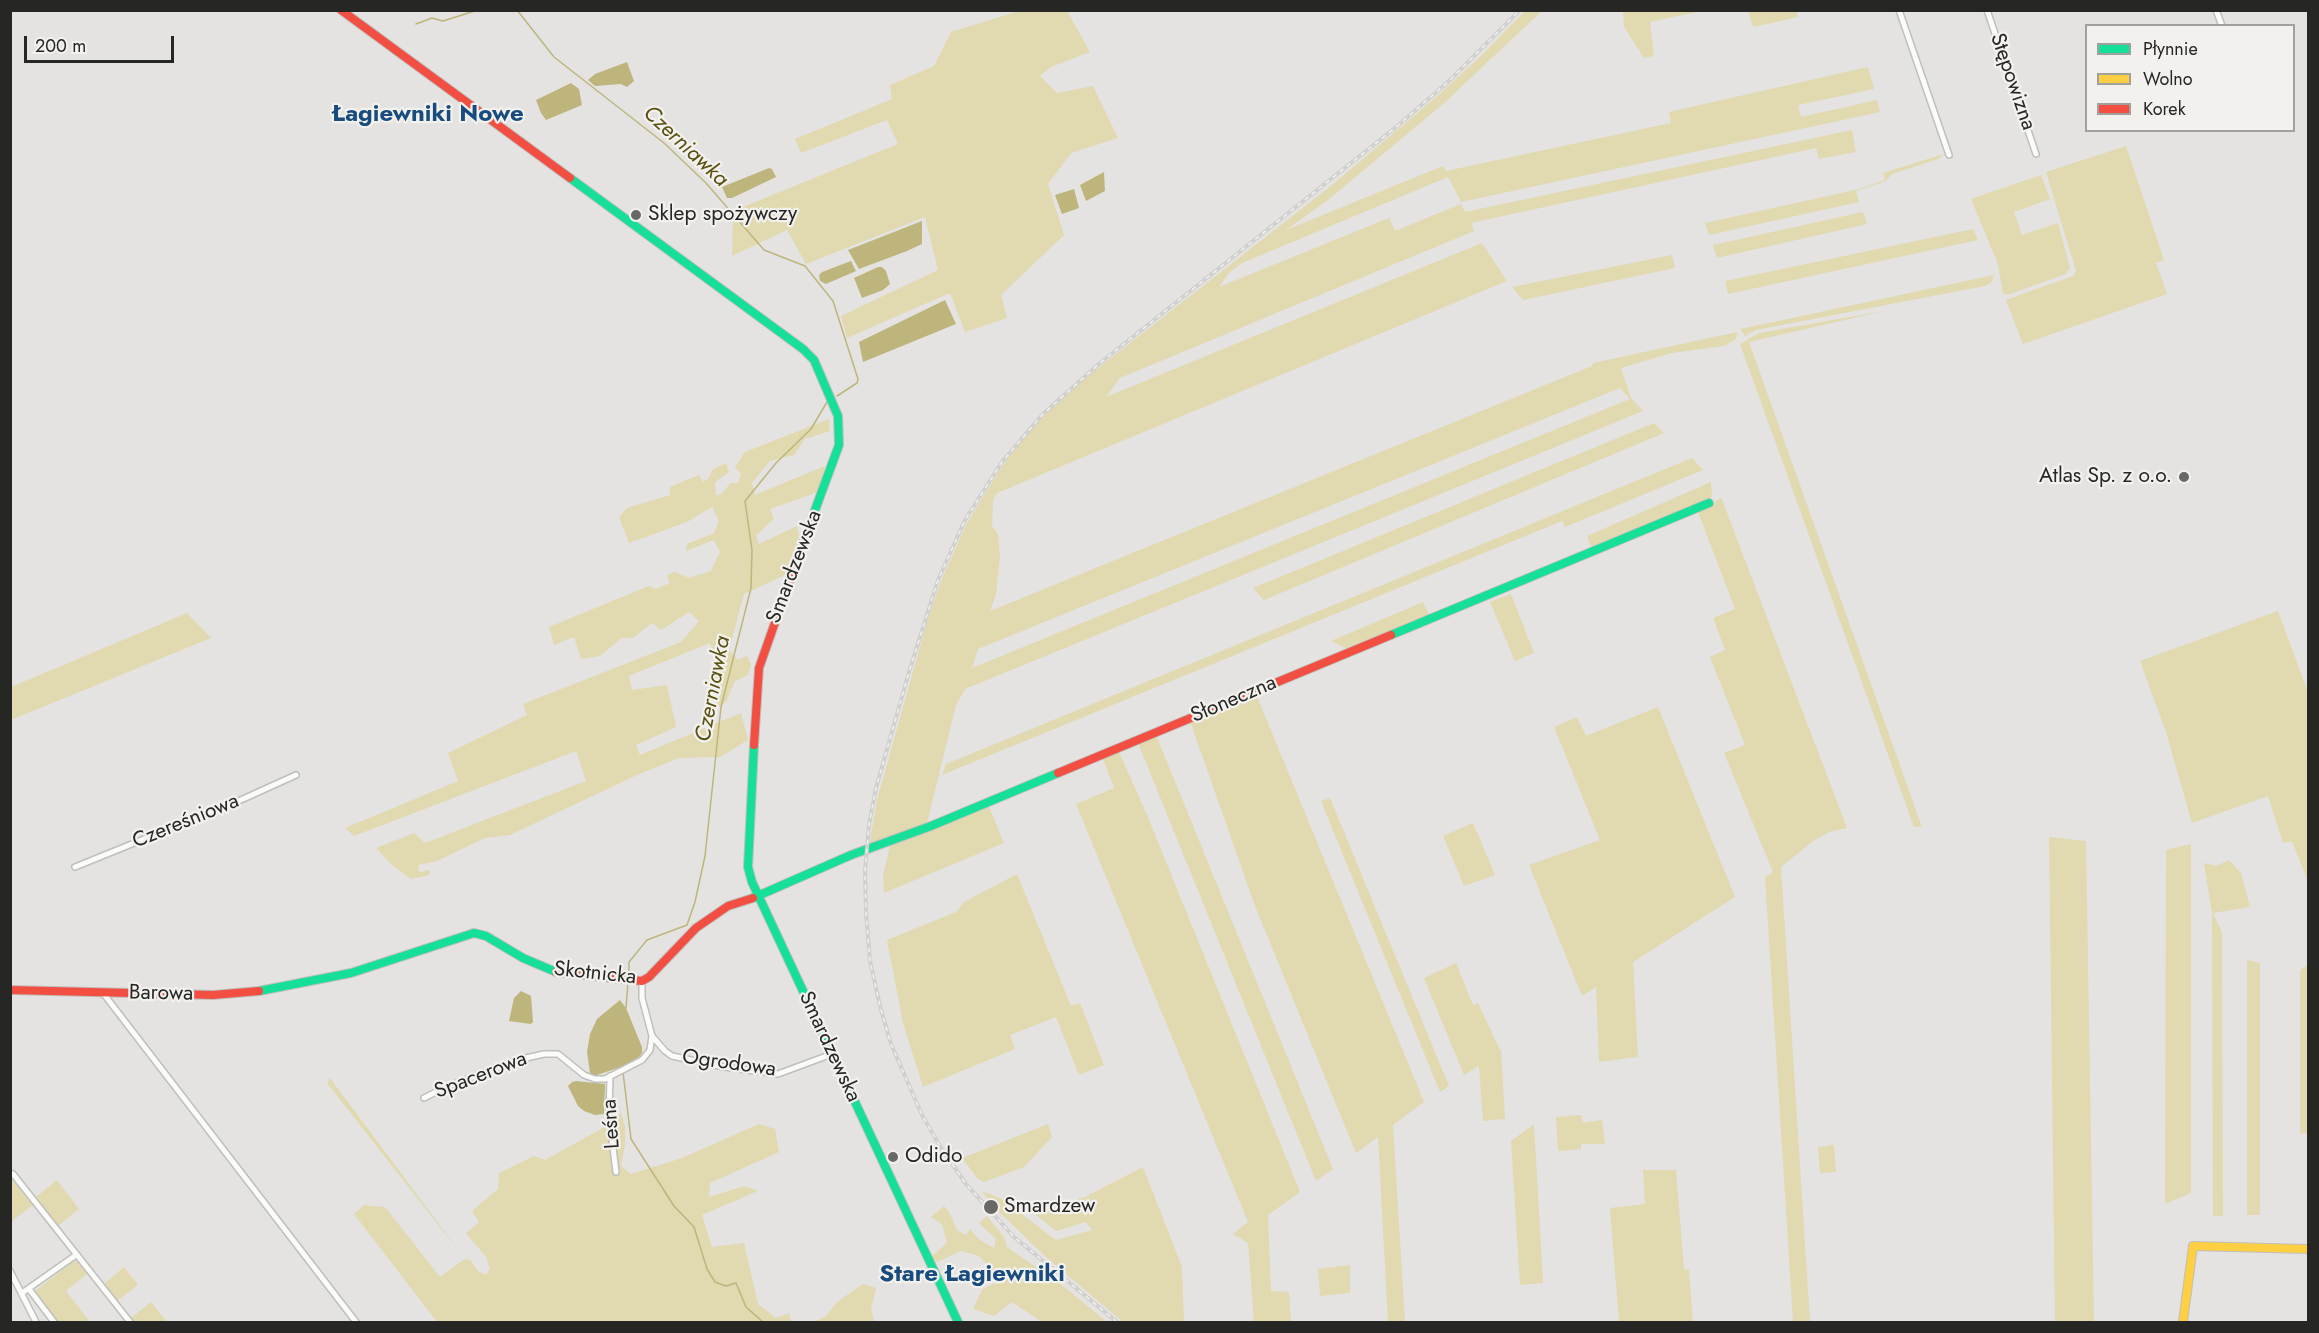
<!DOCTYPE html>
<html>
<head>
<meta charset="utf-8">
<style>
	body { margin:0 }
	#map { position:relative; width:2319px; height:1333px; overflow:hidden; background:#e4e3e1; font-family:Jost,sans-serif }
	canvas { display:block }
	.frame { position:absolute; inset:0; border:12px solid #262625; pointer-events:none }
	.legend { position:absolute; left:2085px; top:24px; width:210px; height:108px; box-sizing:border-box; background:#f2f1ed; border:2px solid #a0a09d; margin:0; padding:8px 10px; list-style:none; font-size:18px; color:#262625 }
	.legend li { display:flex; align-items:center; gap:12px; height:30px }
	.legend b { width:30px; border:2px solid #a0a09d }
	.scale { position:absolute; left:24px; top:36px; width:150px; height:27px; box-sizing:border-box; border:3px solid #262625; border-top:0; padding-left:8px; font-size:18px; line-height:21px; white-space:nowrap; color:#262625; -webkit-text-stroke:4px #f2f1ed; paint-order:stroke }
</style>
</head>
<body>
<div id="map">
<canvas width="2319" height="1333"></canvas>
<div class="frame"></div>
<ul class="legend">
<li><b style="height:8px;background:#16e098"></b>Płynnie</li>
<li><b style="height:8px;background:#ffcf43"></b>Wolno</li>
<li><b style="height:8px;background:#f24e42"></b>Korek</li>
</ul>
<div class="scale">200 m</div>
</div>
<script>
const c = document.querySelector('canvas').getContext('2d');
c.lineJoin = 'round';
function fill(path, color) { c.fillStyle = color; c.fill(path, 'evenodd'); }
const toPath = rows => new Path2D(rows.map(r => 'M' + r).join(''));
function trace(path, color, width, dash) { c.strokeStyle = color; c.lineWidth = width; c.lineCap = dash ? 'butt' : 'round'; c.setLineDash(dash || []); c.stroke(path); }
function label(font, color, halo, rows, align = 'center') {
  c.font = font + ' Jost,sans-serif'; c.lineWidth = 4.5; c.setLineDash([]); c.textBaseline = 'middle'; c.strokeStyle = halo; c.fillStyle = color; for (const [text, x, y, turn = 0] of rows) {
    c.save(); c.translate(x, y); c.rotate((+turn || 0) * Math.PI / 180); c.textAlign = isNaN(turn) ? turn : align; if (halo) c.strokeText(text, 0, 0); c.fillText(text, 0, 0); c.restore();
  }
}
fill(toPath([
	[1019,11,1067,11,1090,52,1051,67,1040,76,1057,93,1093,86,1118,138,1071,153,1048,184,1064,235,1001,295,1007,318,965,332,950,293,847,338,841,316,938,270,925,217,806,264,787,230,732,256,733,211,898,144,887,120,801,153,795,139,892,99,890,85,934,66,951,32],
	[1525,11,1542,11,1443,104,1328,200,1286,230,1443,166,1446,171,1671,123,1669,112,1868,67,1874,89,1798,105,1801,117,1877,100,1880,112,1461,202,1448,177,1242,263,1230,272,1219,287,1389,218,1395,231,1461,204,1465,212,1852,130,1856,152,1819,159,1816,148,1471,223,1474,231,1120,378,1106,397,1482,243,1507,281,997,493,993,500,992,526,998,534,1000,558,996,594,990,611,1592,366,1593,363,1737,332,1737,335,1735,340,1724,346,1672,353,1621,368,1631,398,1643,411,965,689,956,705,927,823,869,847,877,800,928,618,941,581,967,523,999,471,1016,447,1046,414,1084,379,1332,185,1435,98,1482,55],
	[1620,388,1630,399,972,668,978,649],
	[1623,11,1623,10,1702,11,1650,22,1654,56,1644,58,1624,27],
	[1748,11,1797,11,1798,17,1753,27],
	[2126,146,2164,260,2156,263,2167,294,2023,344,2006,300,2073,276,2076,271,2046,172],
	[1944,154,1938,159,1892,174,1886,181,1856,191,1859,202,1709,235,1705,223,1855,190,1885,180,1883,173],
	[2041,175,2050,199,2014,212,2022,235,2058,223,2070,268,2066,274,2007,295,2003,293,1998,264,1971,199],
	[1863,212,1867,224,1717,258,1713,245],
	[1973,229,1978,240,1728,294,1725,281],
	[1672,255,1675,268,1523,300,1512,287],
	[1994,275,1991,283,1985,286,1756,330,1745,336,1740,329],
	[1884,311,1749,342,1922,827,1914,827,1740,344,1759,333],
	[829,419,830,431,805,439,794,455,770,461,752,483,755,495,825,466,818,492,770,509,774,519,756,535,759,544,797,526,799,537,785,575,744,594,729,650,738,660,747,656,751,664,748,675,735,681,726,702,718,707,708,678,721,672,710,643,629,676,632,690,667,685,676,727,636,745,640,755,741,713,748,740,720,757,679,758,637,775,510,835,485,838,437,861,418,865,419,872,430,870,429,875,411,879,391,864,376,848,414,833,425,843,586,781,576,751,354,836,345,828,458,781,448,753,527,715,523,704,681,642,699,621,689,612,661,630,652,623,633,638,622,638,600,656,581,659,574,637,554,645,549,627,649,586,656,589,670,583,667,575,675,572,689,578,711,571,720,552,714,540,686,551,687,544,714,533,719,521,712,507,687,522,629,543,619,517,627,508,670,495,670,487,699,475,703,482,709,478,713,469,726,463,729,472,715,482,716,496,723,493,730,483,738,483,741,474,735,467,745,452],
	[1654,423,1664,433,1264,600,1253,588],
	[1692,458,1703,470,1565,527,1562,521,942,775,946,764],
	[1711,482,1712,496,1708,501,1592,549,1587,536],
	[1721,497,1847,828,1829,832,1813,841,1781,867,1810,1322,1793,1322,1765,877,1773,872,1724,753,1745,745,1710,657,1725,650,1713,618,1735,609,1698,512,1711,506],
	[1511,594,1534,653,1515,661,1490,602],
	[1423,602,1430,617,1347,649,1331,641],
	[2278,611,2308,692,2308,882,2292,841,2283,843,2268,796,2192,823,2166,732,2140,661],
	[187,613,211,638,11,720,11,687],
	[1256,694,1424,1102,1393,1125,1405,1322,1388,1322,1378,1137,1356,1153,1255,906,1190,721],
	[1658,707,1735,897,1633,962,1638,1057,1599,1062,1596,987,1582,996,1529,865,1600,840,1554,727,1577,717,1586,736],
	[1156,735,1333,1169,1316,1181,1138,743],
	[1119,752,1147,815,1300,1192,1268,1215,1271,1291,1289,1292,1291,1322,1254,1322,1248,1243,1233,1234,1248,1222,1076,804,1114,788,1103,759],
	[1330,798,1449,1086,1440,1092,1321,801],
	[988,805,1004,843,884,893,883,876,890,846],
	[1473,823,1495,875,1464,886,1443,836],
	[2049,837,2086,841,2094,1322,2055,1322],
	[2191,844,2191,1193,2165,1204,2166,850],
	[2229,860,2241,873,2250,907,2213,913,2222,932,2223,1216,2213,1216,2212,913,2204,863,2216,866],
	[1017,874,1071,1006,1080,1003,1104,1065,1079,1075,1056,1017,1010,1035,1015,1049,923,1087,903,1023,887,940,956,912,964,902],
	[2247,960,2260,963,2260,1215,2247,1215],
	[1456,963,1473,1005,1478,1003,1500,1050,1501,1049,1505,1119,1483,1121,1479,1066,1464,1075,1424,978],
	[2308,965,2308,1133,2300,1134,2300,970],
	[330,1078,465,1259,470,1260,478,1271,486,1275,490,1269,486,1257,466,1233,479,1222,472,1211,498,1189,499,1173,534,1156,545,1160,601,1129,621,1113,625,1127,625,1145,621,1166,631,1174,682,1158,759,1124,775,1129,779,1152,710,1183,709,1197,744,1186,758,1191,702,1215,712,1247,744,1243,758,1304,776,1318,789,1313,791,1322,437,1322,354,1214,364,1205,385,1207,440,1277,465,1259,327,1083],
	[1581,1115,1583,1123,1602,1120,1605,1144,1581,1144,1581,1149,1558,1151,1556,1117],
	[1048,1124,1052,1137,1024,1167,984,1182,978,1179,962,1158],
	[1534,1124,1543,1283,1520,1285,1511,1141],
	[1834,1145,1836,1172,1820,1173,1818,1147],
	[1143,1167,1182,1267,1184,1322,1123,1322,1047,1258,995,1208,982,1191,1000,1198,1056,1240,1092,1230,1086,1222,1056,1231,1036,1215,1085,1197],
	[1643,1170,1676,1170,1684,1269,1689,1270,1693,1322,1619,1322,1610,1208,1645,1204],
	[10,1177,33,1205,12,1221,10,1220],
	[57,1180,79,1209,58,1226,36,1197],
	[944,1206,949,1212,957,1230,966,1235,970,1229,980,1240,994,1248,996,1239,979,1223,987,1216,1004,1237,1007,1247,1063,1286,1107,1322,1042,1322,1012,1302,994,1316,973,1309,982,1290,992,1284,1005,1283,1005,1277,994,1271,979,1256,961,1251,937,1262,931,1257,947,1243,942,1224,931,1217],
	[74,1261,77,1261,87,1274,66,1291,90,1322,57,1322,35,1294,35,1291],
	[1350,1265,1350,1293,1320,1296,1318,1269],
	[124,1267,138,1285,117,1301,104,1284],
	[863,1284,876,1288,871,1309,874,1322,813,1322,826,1316,837,1302],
	[151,1302,167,1322,134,1322,131,1318]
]), '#e1d9af');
fill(toPath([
	[627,62,634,81,627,87,621,84,595,86,588,80,595,74],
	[571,83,579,89,582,105,546,120,541,113,536,100],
	[769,168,772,169,776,177,732,198,727,198,722,187],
	[1104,172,1105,191,1086,201,1080,185],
	[1074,189,1079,208,1062,214,1055,195],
	[922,221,922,244,907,251,859,269,848,250],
	[851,261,856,271,826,284,820,281,819,275,822,272],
	[878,267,882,267,886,271,890,284,883,290,862,298,854,278],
	[945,300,956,324,863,362,859,342],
	[521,991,531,996,533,1022,531,1024,509,1021,514,998],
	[620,1000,626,1008,642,1047,642,1053,639,1057,621,1067,594,1076,590,1073,587,1052,590,1034,597,1019],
	[576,1081,605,1084,604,1114,595,1115,584,1111,578,1106,568,1086,572,1082]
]), '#beb57d');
trace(toPath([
	[517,10,554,57,664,143,706,183,764,250,805,266,833,301,858,379,857,383,837,396],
	[416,24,432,18,443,21,478,10],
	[629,976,629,962,647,940,687,925,695,902,705,856,721,707,751,588,752,550,745,501,776,463,811,429,827,402],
	[626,1008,628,982],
	[623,1072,631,1139,674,1206,694,1227,707,1269,715,1282,726,1286,736,1283,746,1307,763,1322]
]), '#beb57d', 1.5);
const street = toPath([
	[1899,10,1949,155],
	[1987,10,2036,154],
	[2216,10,2222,26],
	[75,867,243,799,296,775],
	[642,981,642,998,652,1036,665,1051,672,1056,724,1067,778,1074,832,1054],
	[103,993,356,1322],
	[610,1076,609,1114,616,1172],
	[424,1098,444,1088,517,1060,544,1054,558,1054,584,1075,595,1079,605,1079,642,1060,650,1050,652,1036],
	[13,1174,130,1322],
	[10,1271,36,1322],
	[29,1289,54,1322],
	[22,1293,76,1255]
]);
const fast = toPath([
	[570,178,803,349,814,360,838,416,839,445,804,540],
	[1391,635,1709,503],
	[754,745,748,867,752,882,958,1322],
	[753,898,851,855,931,826,1058,773],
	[259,991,351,973,474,933,486,936,523,958,556,972]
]);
const slow = toPath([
	[2183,1322,2193,1246,2308,1249]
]);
const jam = toPath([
	[341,10,570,178],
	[754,745,759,668,804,540],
	[1058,773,1391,635],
	[556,972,642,981,649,977,696,928,728,906,753,898],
	[10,990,213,995,259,991]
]);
trace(street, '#bfbfbd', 8);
trace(fast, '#bfbfbd', 10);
trace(slow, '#bfbfbd', 10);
trace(jam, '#bfbfbd', 10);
trace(street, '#fbfbfa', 5);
trace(fast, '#16e098', 8);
trace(slow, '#ffcf43', 8);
trace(jam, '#f24e42', 8);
const rail = toPath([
	[1117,1322,1014,1237,966,1184,941,1148,922,1115,891,1044,880,1006,870,961,866,913,865,871,869,825,876,788,909,672,938,580,965,520,1002,462,1042,415,1100,363,1395,128,1448,82,1520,10]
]);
trace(rail, '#d0d0cf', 4);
trace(rail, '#f2f1ed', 1.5, [4.5]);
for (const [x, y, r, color] of [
	[636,215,6,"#686867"],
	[2184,477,6,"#686867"],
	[893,1157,6,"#686867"],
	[991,1207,8,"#686867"]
]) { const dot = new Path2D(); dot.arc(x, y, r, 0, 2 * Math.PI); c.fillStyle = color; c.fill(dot); trace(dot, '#f2f1ed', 2); }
label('21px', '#262625', '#f2f1ed', [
	["Stępowizna",2012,82,71],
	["Smardzewska",795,567,-69],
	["Słoneczna",1234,700,-23],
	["Czereśniowa",186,822,-22],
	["Skotnicka",595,974,6],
	["Barowa",161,994,1],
	["Smardzewska",829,1047,65],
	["Ogrodowa",729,1064,8],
	["Spacerowa",481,1076,-21],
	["Leśna",612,1124,-94]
]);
label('21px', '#262625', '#f2f1ed', [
	["Sklep spożywczy",648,215],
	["Atlas Sp. z o.o.",2172,477,"right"],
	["Odido",905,1157],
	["Smardzew",1004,1207]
], 'left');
label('italic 22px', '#584f11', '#f2f1ed', [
	["Czerniawka",685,147,43],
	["Czerniawka",714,689,-79]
]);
label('bold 24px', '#184c7e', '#f2f1ed', [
	["Łagiewniki Nowe",428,115],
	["Stare Łagiewniki",972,1275]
]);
</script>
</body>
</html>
